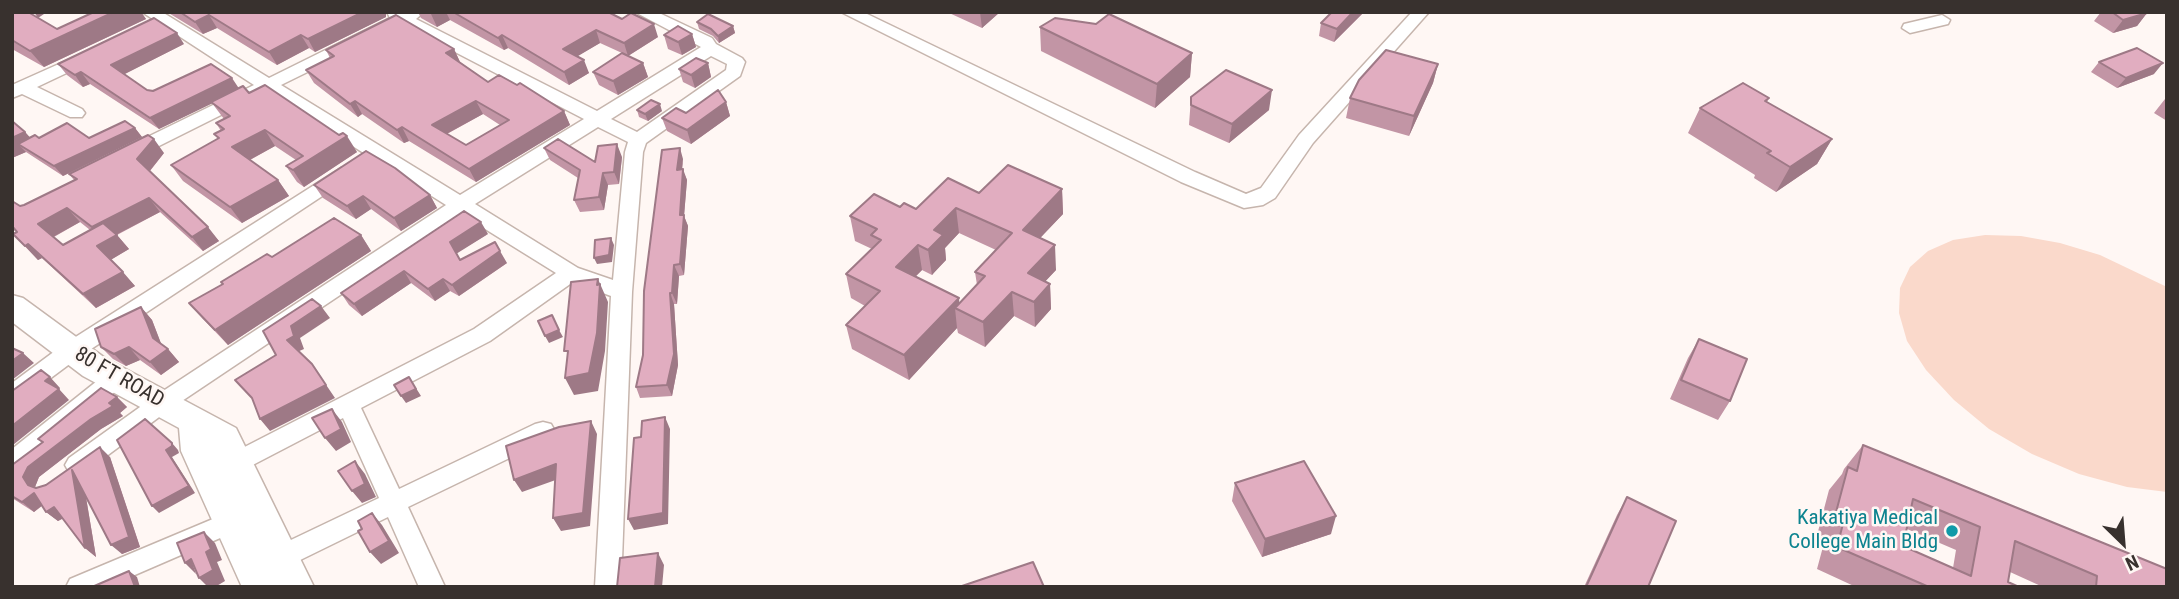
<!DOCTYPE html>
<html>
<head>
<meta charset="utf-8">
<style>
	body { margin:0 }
	#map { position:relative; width:2179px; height:599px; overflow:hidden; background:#fff7f4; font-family:"Roboto Condensed",sans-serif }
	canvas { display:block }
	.frame { position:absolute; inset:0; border:14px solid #38312e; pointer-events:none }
	.north { position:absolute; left:2088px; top:508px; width:70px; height:70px; -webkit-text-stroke:5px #fff7f4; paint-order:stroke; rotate:155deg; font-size:19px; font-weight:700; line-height:28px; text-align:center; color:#38312e }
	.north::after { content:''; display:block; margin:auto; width:24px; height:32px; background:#38312e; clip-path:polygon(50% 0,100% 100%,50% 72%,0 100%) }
</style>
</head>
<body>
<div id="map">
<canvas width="2179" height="599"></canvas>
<div class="frame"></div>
<div class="north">N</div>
</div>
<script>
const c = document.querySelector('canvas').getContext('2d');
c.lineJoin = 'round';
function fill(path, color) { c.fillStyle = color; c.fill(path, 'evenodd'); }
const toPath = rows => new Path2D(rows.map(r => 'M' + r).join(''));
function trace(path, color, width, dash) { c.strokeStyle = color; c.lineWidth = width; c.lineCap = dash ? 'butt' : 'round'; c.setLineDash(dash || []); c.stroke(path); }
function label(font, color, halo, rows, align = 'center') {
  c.font = font + ' "Roboto Condensed",sans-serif'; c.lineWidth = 5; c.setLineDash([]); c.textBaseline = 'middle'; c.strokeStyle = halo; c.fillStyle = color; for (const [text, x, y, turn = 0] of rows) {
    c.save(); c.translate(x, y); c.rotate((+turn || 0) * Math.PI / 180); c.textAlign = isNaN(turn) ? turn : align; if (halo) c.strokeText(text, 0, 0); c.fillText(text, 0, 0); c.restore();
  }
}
fill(toPath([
	[1985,235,2021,236,2060,243,2100,255,2167,287,2167,492,2127,487,2079,474,2032,454,1989,429,1954,400,1926,370,1907,341,1899,313,1900,288,1910,267,1928,251,1953,240]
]), '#fad9cb');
const street = toPath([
	[142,12,162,12,269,78,390,18,387,12,424,12,416,19,597,111,701,47,635,12,657,12,712,38,716,44,742,58,745,62,740,76,646,143,643,152,632,292,621,587,595,587,611,296,573,282,490,341,361,408,399,489,535,424,543,422,551,424,555,431,551,438,408,507,445,587,419,587,388,517,290,565,281,568,272,565,268,557,272,549,379,498,343,418,245,469,237,472,229,469,225,462,229,455,474,329,556,273,461,214,170,409,85,472,77,475,69,472,65,465,69,458,154,397,446,205,267,92,137,157,123,157,121,153,123,149,254,85,142,12],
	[403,25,584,119,460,195,281,85,403,25],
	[711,56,727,64,726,70,637,132,611,119,711,56],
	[598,127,628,142,625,152,613,280,578,268,475,204,598,127],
	[841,12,863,12,1195,172,1246,194,1261,188,1299,135,1412,12,1429,12,1313,143,1275,198,1263,205,1244,208,1181,182,841,12],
	[1942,15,1950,20,1948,24,1910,33,1902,28,1904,24,1942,15],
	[88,51,97,56,94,60,37,87,82,109,85,113,82,117,70,117,22,94,12,98,12,85,88,51],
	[341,168,348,169,351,174,348,179,79,357,20,401,12,404,12,383,63,345,341,168],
	[115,370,123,373,126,379,123,385,20,470,12,473,12,449,107,373,115,370],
	[232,511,241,515,244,522,241,529,107,587,66,587,70,579,232,511]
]);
const secondary = toPath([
	[12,295,23,298,105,358,236,428,314,587,242,587,181,451,179,428,83,376,12,322,12,295]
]);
trace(street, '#c6b5ad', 3);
trace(secondary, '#c6b5ad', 3);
fill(street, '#fff');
fill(secondary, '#fff');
fill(toPath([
	[12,12,57,29,94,12,141,12,146,19,44,67,12,49],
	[167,12,386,12,386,17,315,52,309,48,277,65,217,28,203,34],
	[418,12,608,12,658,37,628,56,643,63,648,77,618,95,599,85,593,72,622,53,600,43,577,56,589,73,569,85,508,48,504,50,450,20,437,27,421,18],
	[947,12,1000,12,982,28],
	[1332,12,1364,12,1334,42,1319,36,1321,23],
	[2101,12,2146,12,2147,13,2137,26,2113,33,2094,21],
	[697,22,733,26,735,33,719,43,713,36,699,29],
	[1040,27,1192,53,1190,77,1155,108,1041,51],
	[692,34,696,47,682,55,668,49,664,35],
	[184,44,124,74,147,90,239,88,249,93,357,152,304,187,297,182,286,166,296,160,275,146,250,160,278,180,289,196,242,223,183,181,171,165,218,139,214,134,221,131,216,123,224,119,212,103,159,129,90,84,83,87,67,75,58,64],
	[454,49,460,62,488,82,517,85,564,111,570,125,476,182,409,141,404,143,362,114,358,117,314,83,306,70,330,58,326,50],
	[483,114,500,125,466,145,447,134],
	[2099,62,2154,74,2117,88,2091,72],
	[708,63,711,77,695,88,683,82,679,69],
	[1438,64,1433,83,1409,136,1346,118,1350,98],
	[1191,97,1269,110,1229,143,1189,125],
	[1769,98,1767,102,1832,139,1817,164,1776,192,1754,178,1755,175,1688,133,1700,108],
	[2165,99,2167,99,2167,121,2154,113],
	[726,102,730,116,691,144,667,131,662,118],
	[637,110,662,111,648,121,639,117],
	[135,128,142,137,63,176,26,152,12,158,25,132,30,138,89,138],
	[544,148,595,162,622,157,619,184,608,185,604,210,580,212,574,200,578,178,550,160],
	[164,153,150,171,219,241,203,251,160,212,117,235,129,249,110,260,135,286,96,308,42,258,38,260,13,234,17,232,12,227,12,201,20,206,24,205,74,180,69,174],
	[80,222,90,230,63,245,54,237],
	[683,159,682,169,687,180,684,216,688,226,684,275,679,276,677,304,674,304,678,365,672,396,640,398,636,387],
	[314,185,430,195,437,208,401,231,371,209,356,219,323,198],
	[1062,189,1063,214,1040,238,1056,270,1045,281,1050,284,1051,309,1035,327,1014,316,985,347,958,333,957,328,909,380,852,349,846,325,865,306,851,298,846,274,872,249,855,241,850,216,900,207,916,209,979,193],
	[959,233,996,250,975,272,977,285,960,303,915,277,922,270,932,275,935,271,946,260,945,248],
	[488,234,456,253,460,260,507,263,459,296,450,291,435,301,411,283,362,316,349,305,341,293],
	[361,235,371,251,228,345,203,319,189,303,272,257],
	[141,307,152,320,161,344,168,349,179,362,161,375,140,360,126,366,113,359,101,347],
	[1699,339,1730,401,1718,420,1670,399,1688,358],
	[117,397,127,407,120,413,123,416,101,429,39,477,35,487,36,488,46,485,110,457,140,547,122,554,86,497,96,557,85,548,63,518,58,521,46,512,42,506,34,512,12,498,12,465,42,443,38,439],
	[1863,445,2167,587,2043,587,2010,572,2008,582,2019,587,1856,587,1817,569,1824,543,1816,539,1829,490,1842,474,1844,469],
	[1907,529,1956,550,1953,568,1903,546],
	[1235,483,1331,534,1262,557,1232,501],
	[1627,497,1648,587,1584,587,1617,515]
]), '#c295a5');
fill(toPath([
	[34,12,47,12,38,18],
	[114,12,141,12,146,19,44,67,30,51],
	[363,12,386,12,386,17,315,52,308,39],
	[434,12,446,12,450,20,437,27,431,14],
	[980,12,1000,12,982,28],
	[1353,12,1364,12,1334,42,1337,29],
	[2147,13,2137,26,2113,33,2123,20],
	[209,15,217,28,203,34,195,22],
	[654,24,658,37,628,56,624,43],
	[733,26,735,33,719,43,718,36],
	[596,30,600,43,568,62,563,49],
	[177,33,184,44,119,77,111,65],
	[692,34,696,47,682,55,678,42],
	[301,35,309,48,277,65,269,52],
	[502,35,508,48,504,50,498,38],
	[454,49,460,62,446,53],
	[1192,53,1190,77,1155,108,1157,84],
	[584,60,589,73,569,85,564,72],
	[643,63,648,77,618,95,613,81],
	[708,63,711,77,695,88,691,75],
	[2163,63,2154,74,2117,88,2126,78],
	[1438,64,1433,83,1409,136,1414,116],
	[81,72,90,84,83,87,75,75],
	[232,78,240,90,159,129,150,118],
	[1272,90,1269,110,1229,143,1232,124],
	[355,101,362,114,358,117,350,104],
	[476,101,483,114,439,138,432,125],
	[726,102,730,116,691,144,687,130],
	[660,104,662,111,648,121,645,114],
	[564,111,570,125,476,182,469,169],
	[402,127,409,141,404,143,397,130],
	[135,128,142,137,63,176,54,166],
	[265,130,275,146,244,163,232,147],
	[25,132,38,146,18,144,26,152,12,158,12,138],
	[347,136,357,152,304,187,293,170],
	[154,139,164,153,148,173,137,159],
	[1832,139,1817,164,1776,192,1790,167],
	[617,144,622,157,619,184,614,172],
	[680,148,683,159,681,181,677,170],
	[683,169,687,180,684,216,688,226,684,275,680,264,680,215],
	[603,173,608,185,604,210,599,197],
	[278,180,289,196,242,223,230,207],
	[1062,189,1063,214,1024,255,1023,230],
	[430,195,437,208,401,231,394,218],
	[363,196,371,209,356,219,347,206],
	[149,198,160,212,104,241,92,227],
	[67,208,80,222,51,238,38,224],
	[956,208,959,233,945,248,946,260,932,275,928,250,934,230],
	[481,222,488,234,456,254,450,242],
	[208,227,219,241,203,251,192,237],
	[117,235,129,249,109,261,97,246],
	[361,235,371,251,228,345,215,330],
	[611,238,614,245,612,262,597,264,594,258],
	[28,244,42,258,38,260,25,246],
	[918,245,922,270,900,292,896,267],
	[1055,245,1056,270,1030,298,1028,273],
	[500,251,507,263,459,296,452,285],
	[674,265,679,276,677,304,672,293],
	[404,271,411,283,362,316,354,304],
	[123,272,135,286,96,308,83,294],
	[443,279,450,291,435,301,428,289],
	[598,279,608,302,605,351,598,391,574,395,565,378,597,285],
	[1050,284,1051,309,1035,327,1034,302],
	[1012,292,1014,316,985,347,983,322],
	[670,293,674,304,678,365,672,396,667,385],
	[959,298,960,311,955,308,957,328,909,380,904,355],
	[321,306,330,318,300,338,304,349,297,352,287,340,291,326],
	[141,307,152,320,164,351,153,338],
	[559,330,563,337,549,343,545,336],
	[129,347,140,360,126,366,114,354],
	[168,349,179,362,161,375,150,362],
	[23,353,34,363,12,380,12,361],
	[312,364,335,398,270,431,260,419],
	[50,377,60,388,56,391,45,381],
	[409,377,421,396,406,403,401,396],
	[59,389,69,400,13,445,12,426],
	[117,397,127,407,120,413,123,416,101,429,39,477,35,487,28,485,23,477,28,467],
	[332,409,342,422,351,442,336,451,325,438],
	[665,417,670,429,668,524,634,530,628,519],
	[591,421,597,434,590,526,561,531,553,518],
	[172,443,178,450,179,453,172,457,195,493,159,513,152,506,166,450],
	[100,447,110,457,140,547,122,554,111,545],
	[355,461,365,474,376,497,362,503,352,491],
	[556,464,564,477,522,492,514,480],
	[72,470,83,480,96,557,85,548],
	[34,493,45,503,34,512,22,502],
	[54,507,66,517,58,521,46,512],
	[372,513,382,525,399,553,381,564,370,552],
	[1336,516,1331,534,1262,557,1265,539],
	[204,532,215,543,222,560,217,562,225,581,215,587,208,587,199,578],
	[658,553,664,565,662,587,655,587],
	[191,559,196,574,185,563],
	[129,571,137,577,140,587,135,587]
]), '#9e7986');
const building = toPath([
	[12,12,28,12,57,29,94,12,114,12,30,51,12,40,12,12],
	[180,12,363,12,308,39,301,35,269,52,209,15,195,22,180,12],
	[453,12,608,12,622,19,631,13,654,24,624,43,596,30,563,49,584,60,564,72,502,35,498,38,453,12],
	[1332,12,1353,12,1337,29,1321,23,1332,12],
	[2112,12,2146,12,2147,13,2123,20,2112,12],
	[708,14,733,26,718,36,711,29,697,22,708,14],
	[1109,14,1192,53,1157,84,1040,27,1055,18,1096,24,1109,14],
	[396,15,454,49,446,53,488,82,499,75,517,85,520,83,564,111,469,169,402,127,397,130,355,101,350,104,306,70,334,56,326,50,396,15],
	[476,101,509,120,466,145,432,125,476,101],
	[154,18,177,33,111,65,147,90,153,91,211,64,232,78,150,118,81,72,75,75,58,64,154,18],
	[678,26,692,34,678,42,664,35,678,26],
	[2137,48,2163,63,2126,78,2099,62,2137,48],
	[1386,50,1438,64,1414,116,1350,98,1359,80,1386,50],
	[622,53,643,63,613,81,593,72,622,53],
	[696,58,708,63,691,75,679,69,696,58],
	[1226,70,1272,90,1232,124,1191,105,1191,97,1226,70],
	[1743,83,1769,98,1765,101,1832,139,1790,167,1767,153,1771,151,1700,108,1743,83],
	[265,85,339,135,343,133,347,136,293,170,286,166,303,156,265,130,232,147,278,180,230,207,171,165,219,138,214,134,224,129,216,123,230,116,211,102,243,86,249,93,265,85],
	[718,90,726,102,687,130,662,118,676,108,686,113,718,90],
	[651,100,660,104,645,114,637,110,651,100],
	[12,121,25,132,12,138,12,121],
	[125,121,135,128,54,166,18,144,35,135,39,138,67,123,89,138,125,121],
	[148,135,154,139,137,159,208,227,192,237,149,198,92,227,67,208,38,224,63,245,103,223,117,235,97,246,123,272,83,294,28,244,25,246,13,234,17,232,12,226,12,201,20,206,24,205,77,179,69,174,148,135],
	[558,139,595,162,598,146,617,144,614,172,603,173,599,197,574,200,580,170,544,148,558,139],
	[680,148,677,170,683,169,680,215,684,215,680,264,674,265,672,293,670,293,674,354,667,385,636,387,643,355,644,291,662,150,680,148],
	[366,151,395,168,430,195,394,218,363,196,347,206,314,185,366,151],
	[1008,165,1062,189,1023,230,1055,245,1028,273,1050,284,1034,302,1012,292,983,322,955,308,985,276,975,272,1012,233,956,208,934,230,943,235,928,250,918,245,896,267,959,298,904,355,846,325,880,291,846,274,881,240,871,235,877,229,850,216,874,194,900,207,904,203,916,209,948,178,979,193,1008,165],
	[464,211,481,222,450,242,460,260,495,242,500,251,452,285,443,279,428,289,404,271,354,304,341,293,464,211],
	[334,218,361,235,215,330,189,303,223,284,221,282,267,254,272,257,334,218],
	[611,238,609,255,594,258,595,240,611,238],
	[598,279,597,285,600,284,597,333,589,373,565,378,568,351,564,351,571,282,598,279],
	[312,299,321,306,291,326,294,336,287,340,312,364,326,385,260,419,252,398,235,380,276,355,263,331,312,299],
	[141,307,153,338,168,349,150,362,129,347,114,354,101,347,95,329,141,307],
	[552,315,559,330,545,336,538,321,552,315],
	[1699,339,1747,359,1730,401,1681,380,1699,339],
	[12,348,23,353,12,361,12,348],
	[41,370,50,377,45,381,59,389,12,426,12,391,41,370],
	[409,377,416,389,401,396,394,385,409,377],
	[101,388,117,397,109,403,113,406,91,419,28,467,23,477,28,485,36,488,46,485,100,447,129,537,111,545,72,470,85,548,54,507,46,512,34,493,22,502,12,496,12,465,43,442,38,439,101,388],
	[332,409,341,429,325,438,312,418,332,409],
	[665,417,663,513,628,519,634,438,641,437,642,421,665,417],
	[145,419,172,443,172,446,166,450,189,486,152,506,117,440,145,419],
	[591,421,583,513,553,518,556,464,514,480,506,446,559,427,591,421],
	[1863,445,2167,569,2167,587,2096,587,2097,576,2015,541,2008,582,2019,587,1929,587,1837,547,1844,520,1835,516,1848,467,1857,471,1863,445],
	[1913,499,1980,527,1971,576,1903,546,1913,499],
	[355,461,365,484,352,491,338,471,355,461],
	[1304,461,1336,516,1265,539,1235,483,1304,461],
	[1627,497,1676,521,1648,587,1586,587,1627,497],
	[372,513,389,541,370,552,358,531,362,529,358,521,372,513],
	[204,532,211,549,206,552,213,570,199,578,191,559,185,563,177,543,204,532],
	[658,553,655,587,617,587,620,558,658,553],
	[1033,562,1044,587,959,587,1033,562],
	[129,571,135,587,92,587,129,571]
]);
fill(building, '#e1adc0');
trace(building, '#9e7986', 2);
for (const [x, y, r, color] of [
	[1952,531,7,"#0f9aa8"]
]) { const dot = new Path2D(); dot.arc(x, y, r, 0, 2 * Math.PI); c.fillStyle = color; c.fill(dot); trace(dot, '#fff7f4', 2.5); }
label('21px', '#38312e', '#fff7f4', [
	["80 FT ROAD",119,378,30]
]);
label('21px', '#0d838f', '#fff7f4', [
	["Kakatiya Medical",1938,519],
	["College Main Bldg",1938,543]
], 'right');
</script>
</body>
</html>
